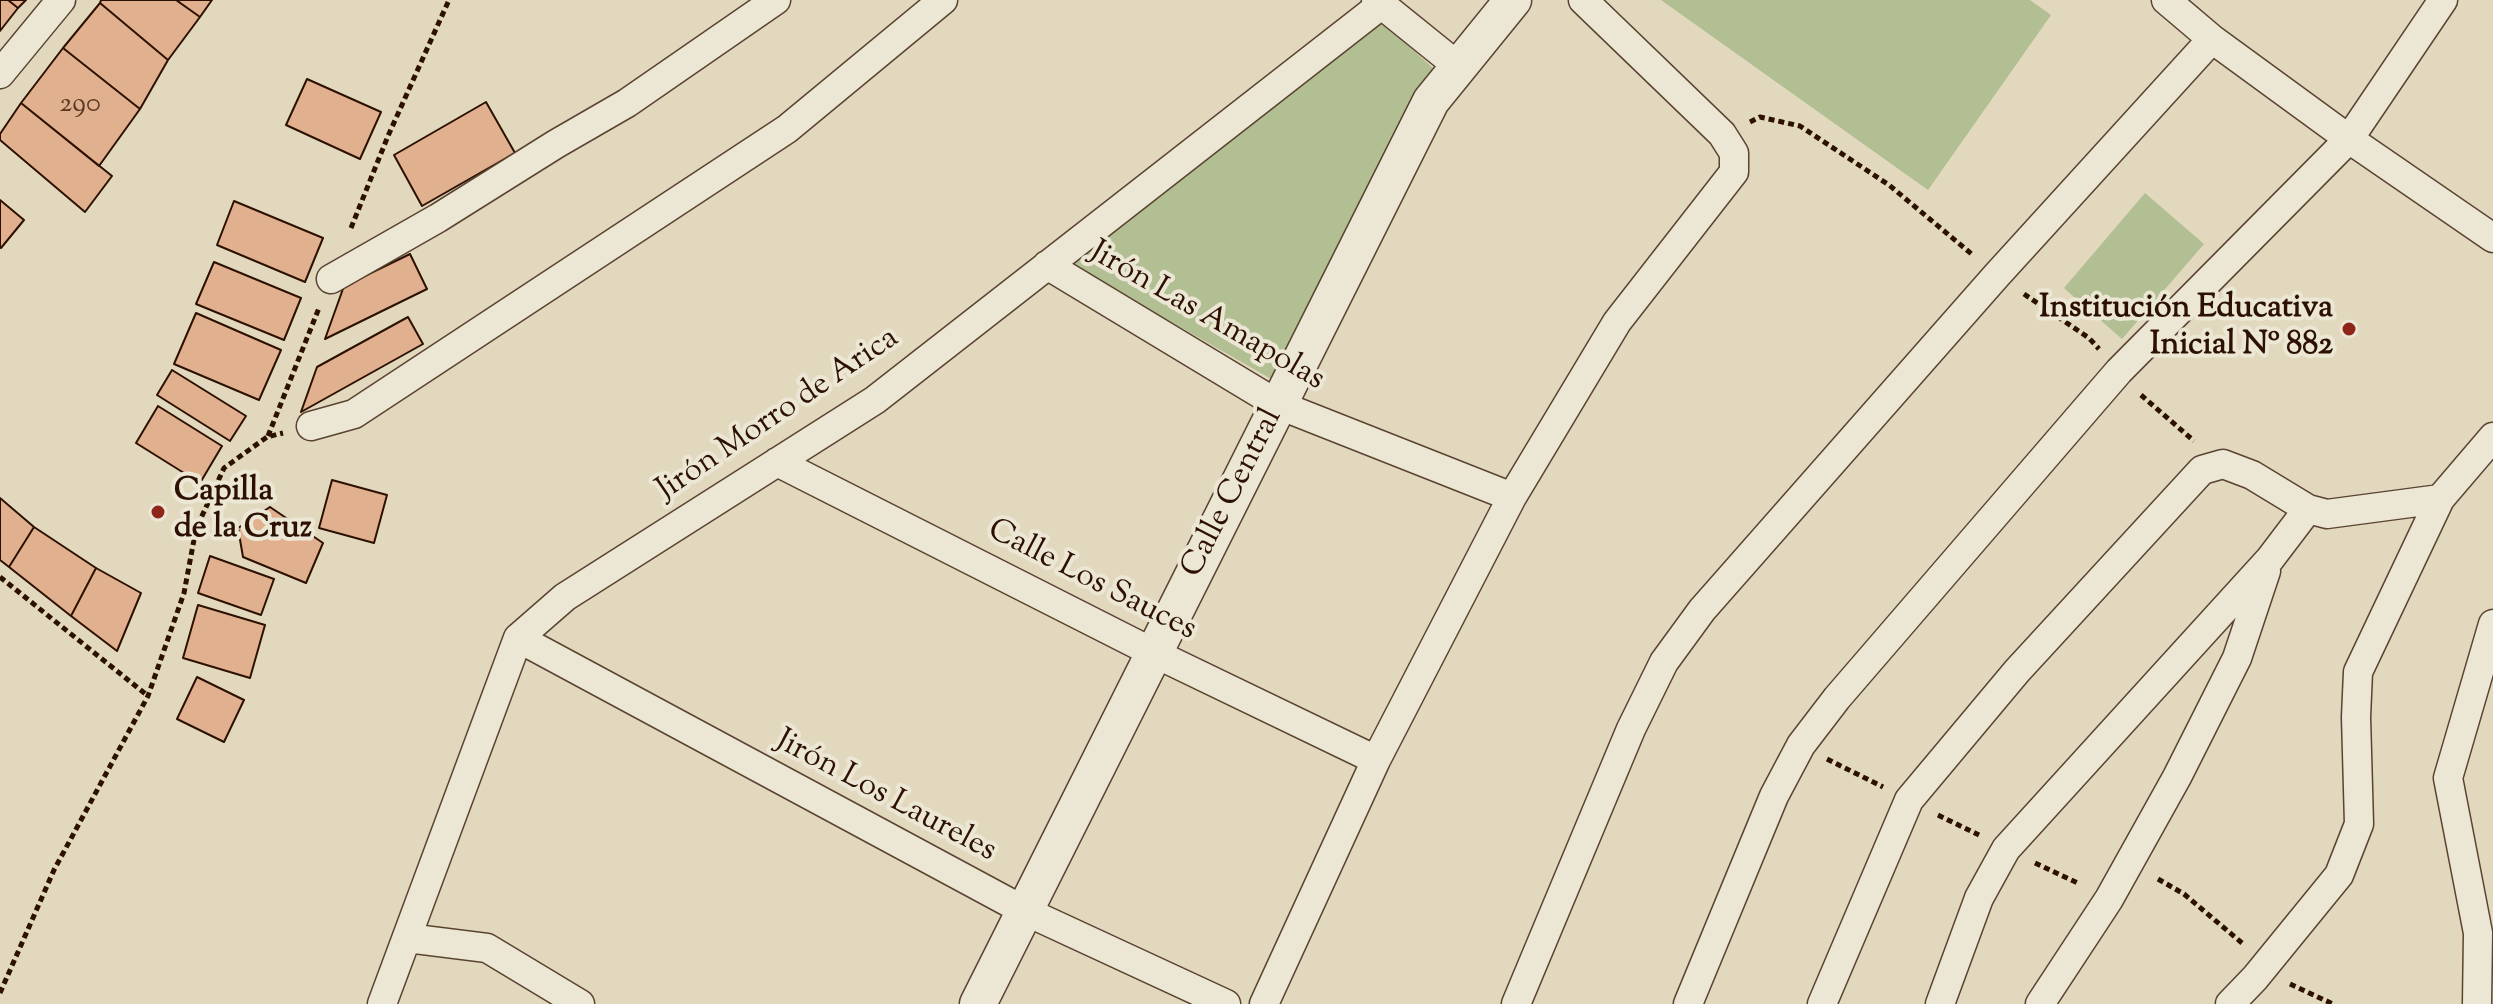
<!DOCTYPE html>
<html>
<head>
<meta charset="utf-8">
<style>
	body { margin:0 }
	canvas { display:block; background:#e1d8be }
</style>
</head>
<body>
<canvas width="2493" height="1004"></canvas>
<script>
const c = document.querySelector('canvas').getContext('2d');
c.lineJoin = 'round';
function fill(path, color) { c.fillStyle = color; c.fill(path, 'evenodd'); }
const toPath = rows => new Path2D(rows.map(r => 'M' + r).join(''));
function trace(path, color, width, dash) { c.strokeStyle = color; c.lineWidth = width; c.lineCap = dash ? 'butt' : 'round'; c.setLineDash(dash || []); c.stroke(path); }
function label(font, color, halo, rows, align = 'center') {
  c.font = font + ' "Sorts Mill Goudy",serif'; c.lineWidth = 8; c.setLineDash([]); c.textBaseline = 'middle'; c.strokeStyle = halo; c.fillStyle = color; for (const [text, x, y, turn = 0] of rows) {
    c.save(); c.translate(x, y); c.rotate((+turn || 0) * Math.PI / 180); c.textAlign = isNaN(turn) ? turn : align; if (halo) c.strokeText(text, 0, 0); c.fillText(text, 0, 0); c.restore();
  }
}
fill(toPath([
	[1661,0,2030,0,2051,15,1928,190],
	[1382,21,1435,70,1273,380,1070,264],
	[2145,193,2204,244,2122,339,2064,288]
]), '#b1bf93');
const building = toPath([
	[0,0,8,0,18,8,0,31,0,0],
	[8,0,26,0,18,8,8,0],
	[101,0,176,0,200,17,168,60,100,3,101,0],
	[176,0,212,0,200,17,176,0],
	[100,3,168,60,140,109,63,48,100,3],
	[63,48,140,109,99,166,21,103,63,48],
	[307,79,381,112,360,159,286,125,307,79],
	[486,102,515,153,422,206,394,155,486,102],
	[21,103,112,176,85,212,0,140,0,134,21,103],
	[0,200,24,220,1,248,0,247,0,200],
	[234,201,323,238,305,282,217,245,234,201],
	[410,254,427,289,325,339,344,286,410,254],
	[214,262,301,298,284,340,196,304,214,262],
	[196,313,281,350,259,400,174,364,196,313],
	[408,317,423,344,301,412,317,367,408,317],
	[172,370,246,416,230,441,157,395,172,370],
	[158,406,222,446,200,483,136,443,158,406],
	[332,480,387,495,374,543,319,528,332,480],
	[0,498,34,527,9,567,0,560,0,498],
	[270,507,323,543,306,583,243,557,238,528,270,507],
	[34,527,96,568,71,616,9,567,34,527],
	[210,556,274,579,261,615,198,593,210,556],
	[96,568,141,593,117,651,71,616,96,568],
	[198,605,265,625,250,678,183,658,198,605],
	[197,677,244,700,224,742,177,719,197,677]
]);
fill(building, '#e1b08e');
trace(building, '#2d1100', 2);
const minor = toPath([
	[1376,0,1459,67],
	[2166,0,2212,39,2349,139,2493,238],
	[0,74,61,0],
	[1047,265,1279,405,1512,497],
	[331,279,438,218,556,144,627,103,776,0],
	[311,426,354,414,787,129,943,0],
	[777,462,1154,653,1376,760],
	[518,638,1025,911,1226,1004],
	[407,938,487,948,580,1004],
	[382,1004,518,638,565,597,875,400,1381,5],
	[1264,1004,1376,760,1512,497,1617,322,1734,172,1734,153,1722,134,1583,0],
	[1516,1004,1631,729,1664,662,1702,610,1997,275,2212,39],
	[1688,1004,1774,796,1801,745,1837,698,2119,371,2349,139,2443,0],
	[1822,1004,1909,800,2017,671,2202,470,2223,464,2252,475,2308,509,2327,514,2440,499,2493,437],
	[1940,1004,1979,898,2006,849,2270,559,2308,509],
	[2040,1004,2109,899,2177,777,2237,658,2266,571],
	[2230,1004,2255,978,2339,875,2359,824,2356,717,2358,672,2440,499],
	[2477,1004,2478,933,2448,778,2493,624]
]);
const tertiary = toPath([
	[978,1004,1431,101,1513,0]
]);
trace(minor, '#5a4330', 31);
trace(tertiary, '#5a4330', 39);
trace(toPath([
	[1750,122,1760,117,1800,126,1889,185,1974,256],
	[351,228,388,136,449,0],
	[2024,294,2089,338,2099,349],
	[2141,395,2194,441],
	[268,436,319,308],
	[0,577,148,696],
	[1827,759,1883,787],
	[1938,815,1979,835],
	[2035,863,2080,884],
	[2158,879,2184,894,2242,943],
	[2290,984,2333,1004],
	[0,993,54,870,148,696,184,593,196,529,224,468,267,437,283,433]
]), '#2d1100', 5, [6, 4]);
trace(minor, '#ece6d5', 28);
trace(tertiary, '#ece6d5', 36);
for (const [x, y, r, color] of [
	[2349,329,8,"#8f2418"],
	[158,512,8,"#8f2418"]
]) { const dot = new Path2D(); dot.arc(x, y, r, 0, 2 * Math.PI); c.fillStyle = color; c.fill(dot); trace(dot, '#ece6d5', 3); }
label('28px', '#5a3924', null, [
	["290",80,106]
]);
label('bold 32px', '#2d1100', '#ece6d5', [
	["Institución Educativa",2333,311],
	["Inicial Nº 882",2333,348],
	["Capilla",174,494,"left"],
	["de la Cruz",174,531,"left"]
], 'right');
label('32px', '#2d1100', '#ece6d5', [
	["Jirón Las Amapolas",1206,318,30],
	["Jirón Morro de Arica",779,416,-34],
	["Calle Central",1234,494,-63],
	["Calle Los Sauces",1091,582,27],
	["Jirón Los Laureles",885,798,28]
]);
</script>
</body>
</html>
